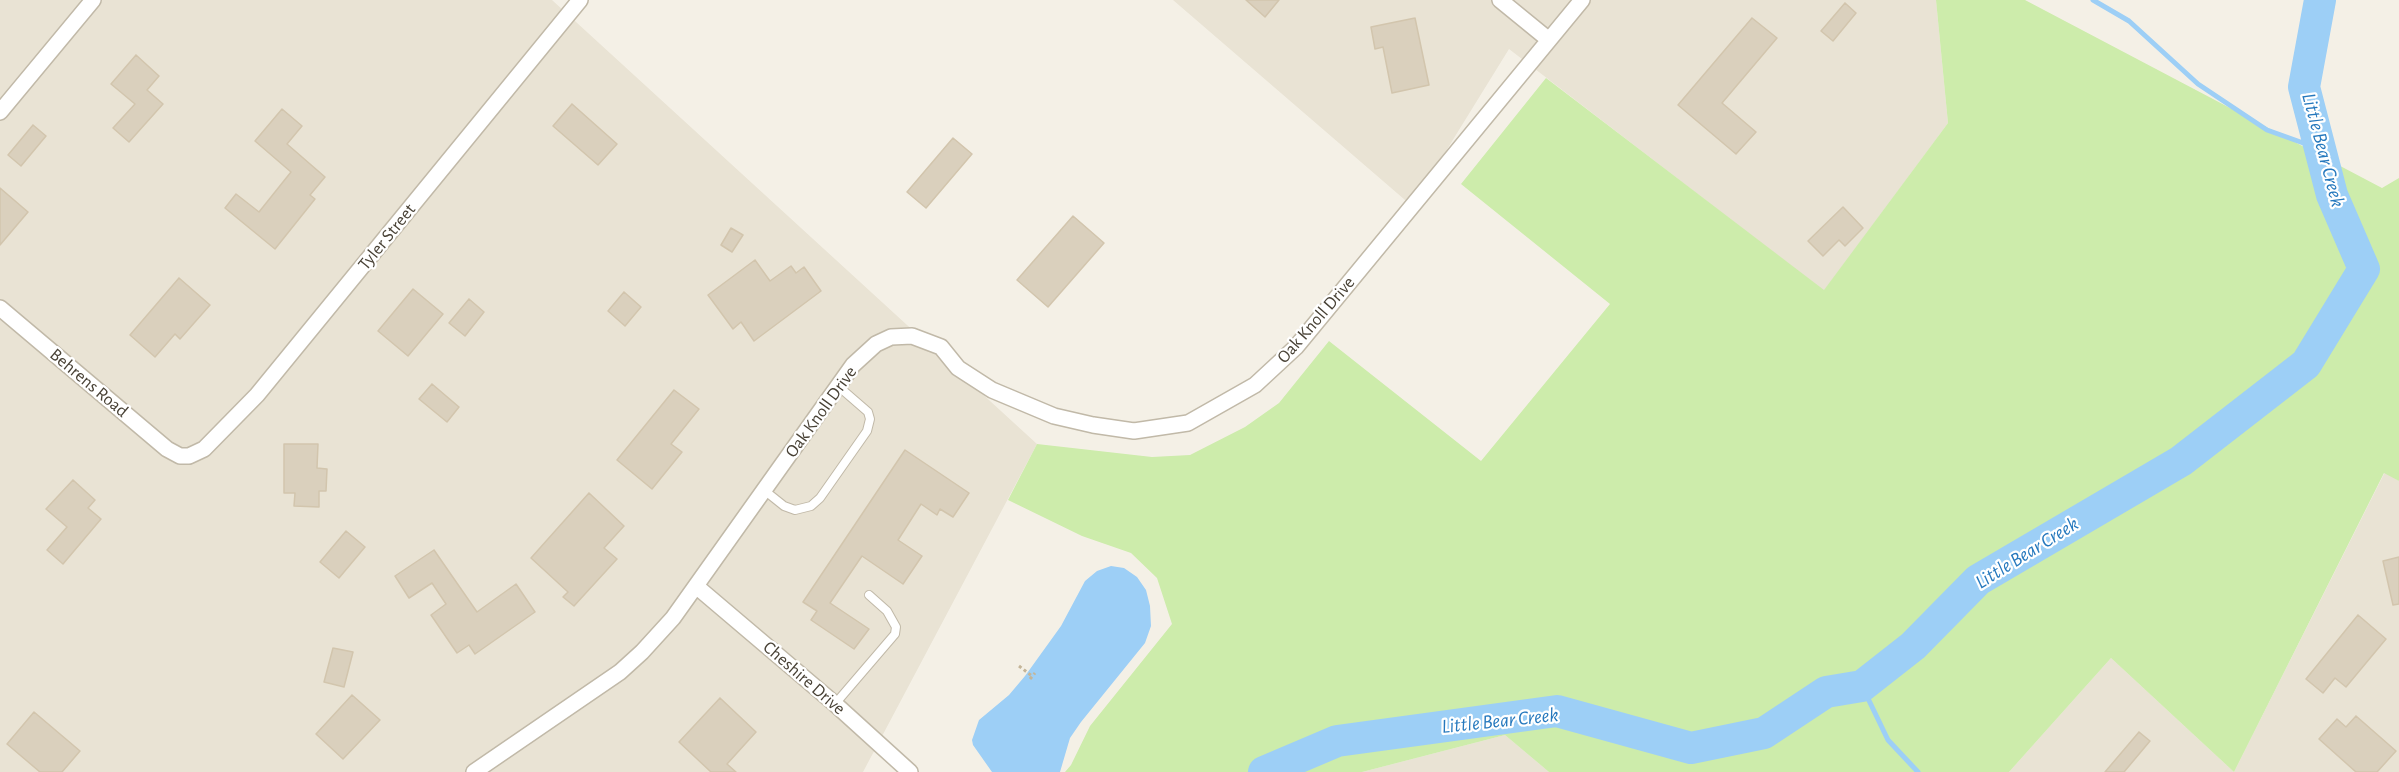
<!DOCTYPE html>
<html>
<head>
<meta charset="utf-8">
<style>
	body { margin:0 }
	canvas { display:block; background:#f4f0e6 }
</style>
</head>
<body>
<canvas width="2399" height="772"></canvas>
<script>
const c = document.querySelector('canvas').getContext('2d');
c.lineJoin = 'round';
function fill(path, color) { c.fillStyle = color; c.fill(path, 'evenodd'); }
const toPath = rows => new Path2D(rows.map(r => 'M' + r).join(''));
function trace(path, color, width, dash) { c.strokeStyle = color; c.lineWidth = width; c.lineCap = dash ? 'butt' : 'round'; c.setLineDash(dash || []); c.stroke(path); }
function label(font, color, halo, rows, align = 'center') {
  c.font = font + ' "Alegreya Sans",sans-serif'; c.lineWidth = 4.5; c.setLineDash([]); c.textBaseline = 'middle'; c.strokeStyle = halo; c.fillStyle = color; for (const [text, x, y, turn = 0] of rows) {
    c.save(); c.translate(x, y); c.rotate((+turn || 0) * Math.PI / 180); c.textAlign = isNaN(turn) ? turn : align; if (halo) c.strokeText(text, 0, 0); c.fillText(text, 0, 0); c.restore();
  }
}
fill(toPath([
	[0,0,552,0,1037,444,863,772,0,772],
	[1173,0,1936,0,1948,123,1824,291,1509,49,1412,206],
	[2385,472,2399,481,2399,772,2009,772,2111,658,2234,772],
	[1505,735,1549,772,1362,772]
]), '#e9e3d4');
fill(toPath([
	[1936,0,2025,0,2382,188,2399,178,2399,481,2384,473,2234,772,2111,658,2009,772,1549,772,1505,735,1362,772,1065,772,1071,765,1090,726,1172,624,1157,578,1131,553,1082,536,1008,500,1037,444,1152,457,1190,455,1245,427,1279,403,1329,341,1481,461,1610,304,1461,184,1546,78,1824,290,1948,123]
]), '#cdecab');
fill(toPath([
	[1111,566,1124,568,1137,577,1146,590,1150,606,1151,626,1145,643,1081,722,1070,738,1060,772,992,772,973,745,972,740,979,720,1009,695,1025,676,1061,626,1085,581,1097,571]
]), '#9dcff6');
trace(toPath([
	[2093,0,2129,21,2198,84,2267,130,2320,149],
	[1862,686,1888,740,1918,772]
]), '#9dcff6', 5);
trace(toPath([
	[1264,772,1337,741,1557,711,1691,748,1764,733,1826,692,1862,686,1913,646,1978,580,2181,461,2306,364,2364,269,2332,195,2304,87,2320,0]
]), '#9dcff6', 32);
const building = toPath([
	[1246,0,1279,0,1265,17,1246,0],
	[1845,3,1856,13,1833,41,1821,31,1845,3],
	[1415,18,1429,85,1392,93,1383,47,1375,49,1371,27,1415,18],
	[1752,18,1777,38,1722,103,1756,132,1736,154,1678,105,1752,18],
	[136,55,159,76,147,90,163,104,129,142,113,128,135,104,111,84,136,55],
	[572,104,617,144,598,165,553,126,572,104],
	[282,109,302,126,287,144,325,177,310,195,315,199,275,249,225,208,236,194,259,212,291,172,255,141,282,109],
	[33,125,46,136,21,166,8,155,33,125],
	[953,138,972,154,926,208,907,192,953,138],
	[0,188,28,212,0,245,0,188],
	[1843,207,1863,228,1845,246,1839,240,1823,256,1808,241,1843,207],
	[1073,216,1104,243,1048,307,1017,280,1073,216],
	[731,228,743,235,732,252,721,245,731,228],
	[755,260,770,281,791,266,796,273,804,267,821,291,754,341,741,322,733,329,708,295,755,260],
	[179,278,210,305,180,339,175,334,155,357,130,335,179,278],
	[413,289,443,314,408,356,378,331,413,289],
	[624,292,641,307,625,326,608,311,624,292],
	[469,299,484,312,465,336,449,323,469,299],
	[432,384,459,407,447,422,419,399,432,384],
	[674,390,699,409,671,444,682,452,652,489,617,460,674,390],
	[284,444,318,444,317,468,327,469,326,491,319,491,319,507,294,506,295,493,284,493,284,444],
	[905,450,969,493,953,517,940,509,937,515,921,504,898,540,922,556,903,584,862,556,830,603,869,629,854,649,811,620,817,611,803,602,905,450],
	[73,480,95,500,88,508,101,519,63,564,47,550,67,527,46,509,73,480],
	[589,493,624,526,604,548,617,559,574,606,563,597,568,592,531,558,589,493],
	[346,531,365,547,339,578,320,562,346,531],
	[434,550,477,612,516,584,535,612,475,654,469,645,457,653,431,615,446,604,432,583,409,598,395,576,434,550],
	[2399,557,2399,604,2393,605,2383,561,2399,557],
	[2358,615,2386,639,2346,687,2335,678,2323,693,2306,679,2358,615],
	[333,648,353,652,344,687,324,682,333,648],
	[352,695,380,720,343,759,316,734,352,695],
	[720,698,756,732,727,764,736,772,711,772,679,742,720,698],
	[34,712,80,751,62,772,40,772,7,744,34,712],
	[2356,716,2396,751,2377,772,2356,772,2319,739,2337,719,2346,727,2356,716],
	[2139,732,2150,741,2124,772,2105,772,2139,732]
]);
fill(building, '#dad0bd');
trace(building, '#d2c5ad', 1.5);
const service = toPath([
	[764,490,784,506,795,510,811,506,820,498,867,431,870,419,868,412,838,386],
	[835,704,895,634,896,627,887,611,869,595]
]);
const minor = toPath([
	[1500,0,1549,40],
	[0,112,93,0],
	[0,308,167,449,180,456,189,456,204,449,257,395,580,0],
	[696,586,835,704,910,772],
	[474,772,620,672,642,652,673,618,853,365,876,344,891,337,912,336,941,347,958,368,992,390,1054,416,1093,425,1134,431,1188,423,1255,385,1296,347,1582,0]
]);
trace(service, '#c1b9a8', 10);
trace(minor, '#c1b9a8', 18);
trace(toPath([
	[1019,666,1032,676],
	[1030,679,1035,673]
]), '#c4b598', 3, [3, 3]);
trace(service, '#fff', 8);
trace(minor, '#fff', 15);
label('18px', '#484135', '#fff', [
	["Tyler Street",387,237,-51],
	["Oak Knoll Drive",1316,320,-49],
	["Behrens Road",89,383,40],
	["Oak Knoll Drive",821,412,-54],
	["Cheshire Drive",804,678,41]
]);
label('italic 20px', '#2578bd', '#fff', [
	["Little Bear Creek",2323,150,75],
	["Little Bear Creek",2027,553,-32],
	["Little Bear Creek",1500,721,-6]
]);
</script>
</body>
</html>
